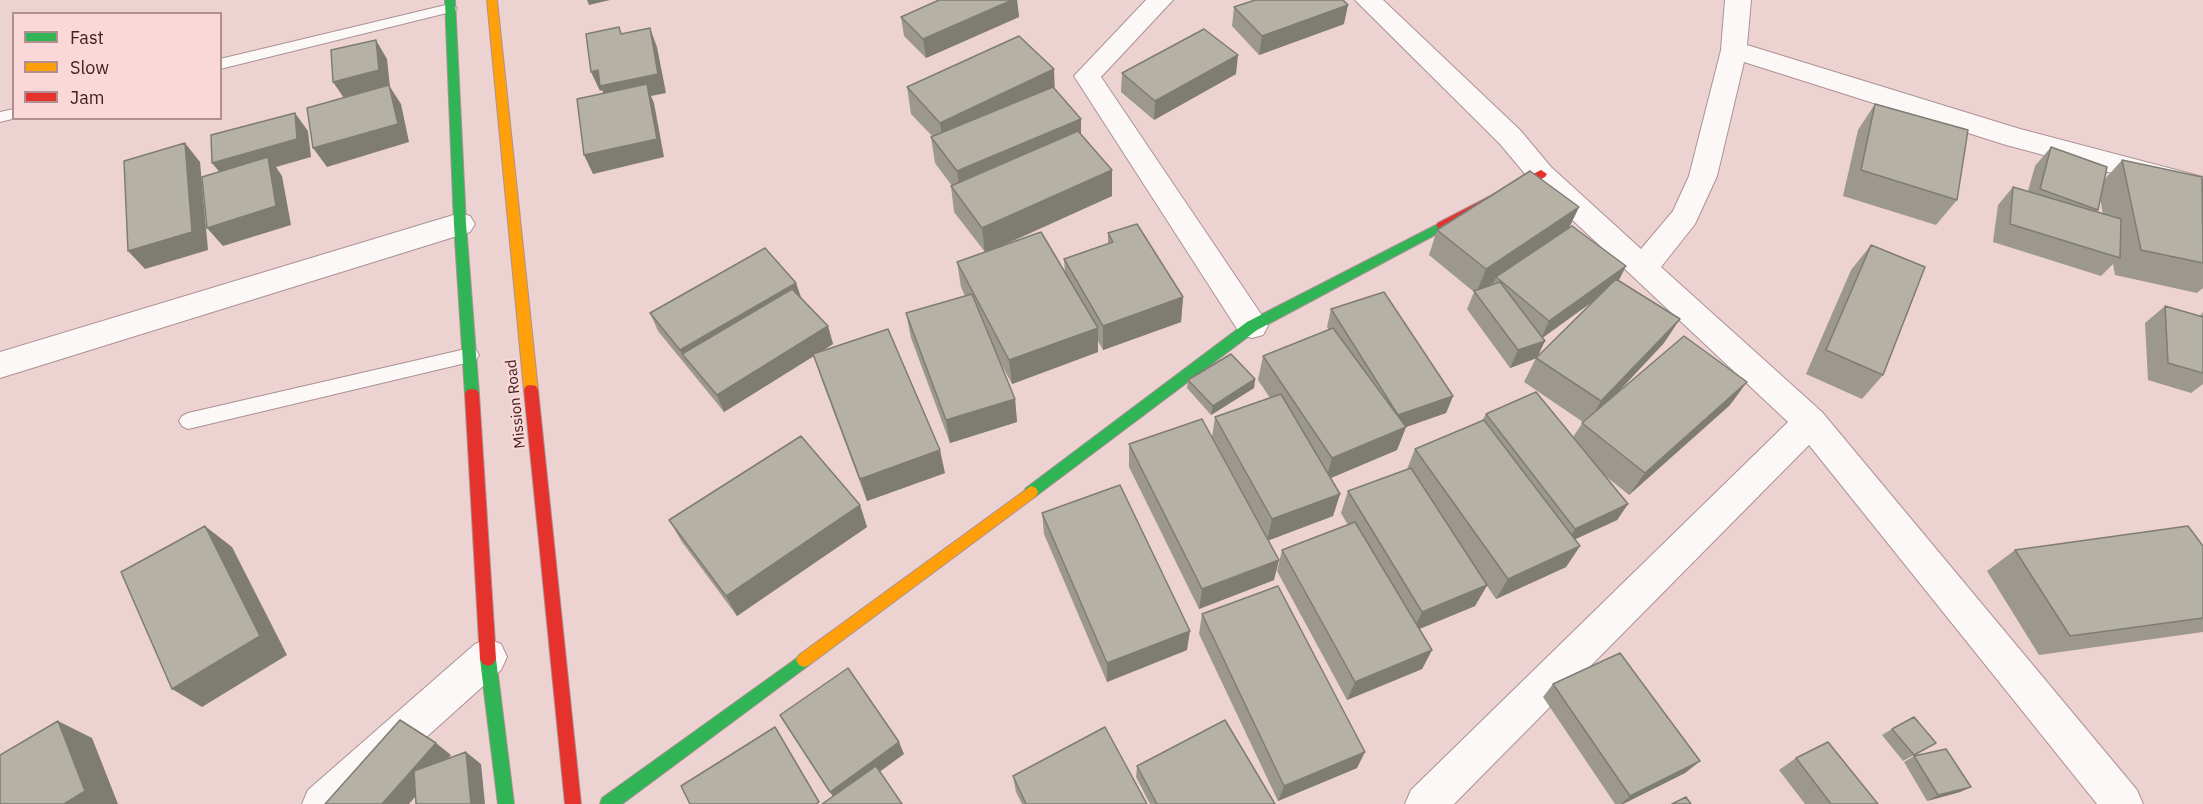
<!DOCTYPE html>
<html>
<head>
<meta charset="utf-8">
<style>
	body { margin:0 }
	#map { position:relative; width:2203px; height:804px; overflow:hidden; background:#edd2d2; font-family:"IBM Plex Sans",sans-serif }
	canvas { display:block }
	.legend { position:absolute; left:12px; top:12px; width:210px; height:108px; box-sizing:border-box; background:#fbd8d8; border:2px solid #b18f90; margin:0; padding:8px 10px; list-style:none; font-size:18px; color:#412123 }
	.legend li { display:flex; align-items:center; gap:12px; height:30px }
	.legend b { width:30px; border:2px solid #b18f90 }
</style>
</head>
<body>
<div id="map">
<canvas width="2203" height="804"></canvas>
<ul class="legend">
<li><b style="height:8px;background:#30b455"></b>Fast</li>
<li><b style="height:8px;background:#ff9f0a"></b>Slow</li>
<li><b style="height:8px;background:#e5322d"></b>Jam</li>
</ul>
</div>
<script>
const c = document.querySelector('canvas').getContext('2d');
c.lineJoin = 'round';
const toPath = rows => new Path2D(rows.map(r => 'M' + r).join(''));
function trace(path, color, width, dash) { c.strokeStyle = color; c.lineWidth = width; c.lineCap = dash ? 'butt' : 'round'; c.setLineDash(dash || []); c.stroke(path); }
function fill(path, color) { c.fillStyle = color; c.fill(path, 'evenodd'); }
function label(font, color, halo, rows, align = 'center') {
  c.font = font + ' "IBM Plex Sans",sans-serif'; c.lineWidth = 4.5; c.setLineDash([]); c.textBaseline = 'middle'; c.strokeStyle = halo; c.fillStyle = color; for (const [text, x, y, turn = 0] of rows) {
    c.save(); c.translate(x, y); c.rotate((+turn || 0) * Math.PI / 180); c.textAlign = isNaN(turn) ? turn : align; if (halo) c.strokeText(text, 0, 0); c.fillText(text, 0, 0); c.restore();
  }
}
const lane = toPath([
	[450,4,457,8,455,11,220,69,220,59,450,4],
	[14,109,14,118,16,118,0,122,0,112,14,109],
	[470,348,476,350,479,355,476,360,470,362,188,429,182,426,179,421,182,416,188,413,470,348]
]);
const street = toPath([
	[1146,0,1173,0,1101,77,1263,317,1268,326,1263,335,1252,338,1241,335,1074,76,1146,0],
	[1355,0,1383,0,1520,130,1551,167,1641,249,1673,211,1689,176,1721,50,1725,0,1751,0,1747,45,2020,129,2203,177,2203,197,2006,145,1744,62,1717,176,1695,224,1661,267,1822,412,2137,790,2143,804,2097,804,1809,445,1454,804,1405,804,1411,790,1788,422,1531,181,1500,144,1355,0],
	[460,213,470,216,475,224,470,232,0,378,0,352,460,213],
	[488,639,501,644,507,657,501,670,352,804,302,804,308,790,475,644,488,639]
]);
const fast = toPath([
	[445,0,455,0,466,224,479,394,477,398,472,399,467,398,465,394,454,224,445,0],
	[1442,222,1448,226,1446,229,1257,330,1036,496,1031,498,1026,496,1024,492,1026,488,1247,322,1442,222],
	[488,652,493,654,496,659,514,804,498,804,480,659,483,654,488,652],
	[804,653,809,655,812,660,809,665,622,804,600,804,602,798,804,653]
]);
const slow = toPath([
	[487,0,497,0,538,390,536,394,531,395,526,394,524,390,487,0],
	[1031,486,1036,488,1038,492,1036,496,809,665,804,667,799,665,796,660,799,655,1031,486]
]);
const jam = toPath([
	[1541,170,1547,174,1545,177,1446,229,1442,230,1436,226,1438,223,1541,170],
	[531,385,536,386,538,390,581,804,565,804,524,390,526,386,531,385],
	[472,389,477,390,479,394,496,659,493,664,488,666,483,664,480,659,465,394,467,390,472,389]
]);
trace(lane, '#ac9293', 2);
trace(street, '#ac9293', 2);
trace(fast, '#ac9293', 2);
trace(slow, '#ac9293', 2);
trace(jam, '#ac9293', 2);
fill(lane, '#fcf8f8');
fill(street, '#fcf8f8');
fill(fast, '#30b455');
fill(slow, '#ff9f0a');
fill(jam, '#e5322d');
fill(toPath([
	[939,0,1017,0,1019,17,926,58,904,36,901,17],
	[1234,7,1344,24,1259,55,1232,26],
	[1122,73,1236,74,1154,120,1121,92],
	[907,87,1055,90,1081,119,1081,135,1112,170,1112,196,998,248,1065,273,1064,259,1108,244,1108,233,1183,297,1181,322,1103,350,1098,341,1098,352,1012,384,998,358,1015,399,1017,422,950,443,911,338,906,313,965,296,961,287,957,262,985,252,954,212,951,186,952,186,935,163,931,137,933,137,911,114],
	[1875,104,1957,200,1936,225,1843,196,1858,130],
	[2051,147,2104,180,2122,160,2203,179,2203,288,2197,293,2115,275,2113,264,2101,276,1993,242,1998,205,2013,187,2028,191,2035,166],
	[2100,198,2103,214,2096,212,2098,210],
	[1579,207,1569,228,1626,266,1618,281,1664,343,1620,390,1730,405,1629,495,1603,474,1628,504,1617,520,1575,539,1580,546,1566,567,1496,599,1487,586,1475,606,1419,629,1432,650,1422,669,1347,700,1277,571,1282,550,1348,525,1341,513,1348,491,1407,469,1415,449,1482,421,1486,414,1573,437,1583,422,1524,382,1536,358,1510,368,1467,309,1474,292,1429,255,1437,230],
	[1596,299,1537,357,1543,337],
	[1871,245,1883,375,1862,399,1806,374,1851,270],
	[796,283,801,297,828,326,833,344,822,351,945,473,867,501,821,378,814,356,724,412,658,331,650,313],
	[2165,306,2200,316,2203,312,2203,384,2191,393,2148,380,2145,323],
	[1331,309,1453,396,1446,413,1406,427,1397,450,1331,478,1340,494,1333,516,1269,540,1274,580,1199,609,1129,467,1129,444,1212,437,1215,417,1270,398,1258,380,1263,356,1329,330,1327,327],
	[1255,379,1254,388,1211,415,1187,388,1188,380],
	[860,505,867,527,737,616,682,542,669,520],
	[1042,513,1187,650,1107,682,1044,534],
	[2203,546,2203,632,2039,655,1987,571,2015,550],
	[1202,614,1357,768,1278,801,1199,634],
	[1553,684,1700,761,1685,773,1623,804,1615,804,1543,697],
	[1892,729,1936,743,1903,761,1882,735],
	[1914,756,1971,787,1960,792,1927,801,1904,762],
	[1796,758,1878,804,1805,804,1779,770],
	[1137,766,1275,804,1150,804,1136,777],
	[1013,776,1147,804,1022,804,1016,792]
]), '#9c988e');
fill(toPath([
	[587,0,610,0,589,5],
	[1012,0,1017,0,1019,17,926,58,923,39],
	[1348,5,1344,24,1259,55,1262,36],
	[650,28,657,47,666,93,651,96,654,103,664,157,593,174,584,155,608,105,602,90,600,91,591,72],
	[376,40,387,59,390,87,401,104,409,142,327,167,313,148,346,101,333,82],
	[1238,55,1236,74,1154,120,1155,101],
	[1054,69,1055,95,944,149,940,123],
	[295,113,308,131,311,157,276,167,282,176,291,225,223,246,207,228,227,181,212,163],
	[1081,119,1081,145,961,197,957,171],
	[185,143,200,162,208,250,145,269,128,251],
	[1112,170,1112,196,985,253,982,228],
	[1579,207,1567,232,1496,277,1494,282,1476,294,1486,269],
	[1626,266,1617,284,1541,339,1549,321],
	[796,283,802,301,682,354,688,367,680,350],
	[1183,297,1181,322,1103,350,1103,326],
	[1680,319,1664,343,1587,425,1601,401],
	[828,326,833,344,724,412,717,395],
	[1098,328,1098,352,1012,384,1009,360],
	[1545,341,1537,358,1510,368,1518,350],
	[1255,379,1254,388,1211,415,1213,406],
	[1747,382,1730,405,1629,495,1645,473],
	[1453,396,1446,413,1406,427,1397,450,1326,480,1332,458,1398,415],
	[1015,399,1017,422,950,443,946,420],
	[940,450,945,473,867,501,860,479],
	[1340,494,1333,516,1267,541,1272,519],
	[1628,504,1617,520,1565,544,1575,529],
	[860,505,867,527,737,616,726,596],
	[205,526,232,547,287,655,202,707,172,689],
	[1580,546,1566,567,1496,599,1508,579],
	[1279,560,1274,580,1199,609,1202,589],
	[1487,585,1475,606,1412,632,1422,612],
	[1190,631,1187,650,1107,682,1107,663],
	[1432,650,1422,669,1347,700,1355,682],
	[58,721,92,738,118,804,64,804],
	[899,742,904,754,837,803,830,792],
	[436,743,451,755,409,804,382,804],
	[466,752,481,764,485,804,471,804],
	[1365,752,1357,768,1278,801,1284,786],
	[1700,761,1685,773,1623,804,1621,804,1630,796],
	[1971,787,1960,792,1927,801,1938,795]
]), '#7f7c74');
const building = toPath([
	[939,0,1012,0,923,39,901,17,939,0],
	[1255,0,1343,0,1348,5,1262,36,1234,7,1255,0],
	[619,27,621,34,650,28,658,74,600,86,598,70,591,72,586,34,619,27],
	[1204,29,1238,55,1155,101,1122,73,1204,29],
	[1019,36,1054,69,940,123,907,87,1019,36],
	[376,40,379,70,333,82,331,50,376,40],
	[647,84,657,139,584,155,577,99,647,84],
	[389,85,398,124,313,148,307,108,389,85],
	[1053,87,1081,119,957,171,931,137,1053,87],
	[1875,104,1968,130,1957,200,1861,170,1875,104],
	[295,113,297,139,212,163,211,135,295,113],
	[1078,131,1112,170,982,228,951,186,1078,131],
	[185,143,192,232,128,251,124,161,185,143],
	[2051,147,2107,167,2098,210,2040,189,2051,147],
	[268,157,276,206,207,228,202,177,268,157],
	[2122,160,2202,177,2203,263,2141,250,2122,160],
	[1530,171,1579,207,1486,269,1437,230,1530,171],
	[2013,187,2121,219,2120,258,2010,224,2013,187],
	[1137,224,1183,297,1103,326,1064,259,1113,242,1108,233,1137,224],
	[1572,226,1626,266,1549,321,1496,277,1572,226],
	[1041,232,1098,328,1009,360,957,262,1041,232],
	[1871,245,1925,267,1883,375,1826,350,1871,245],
	[765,248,796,283,680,350,650,313,765,248],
	[1616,279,1680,319,1601,401,1536,358,1616,279],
	[1500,282,1545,341,1518,350,1474,291,1500,282],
	[792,289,828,326,717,395,682,354,792,289],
	[1384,292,1453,396,1398,415,1331,309,1384,292],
	[972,294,1015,399,946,420,906,313,972,294],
	[2165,306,2203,317,2203,373,2168,363,2165,306],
	[1333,328,1406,427,1332,458,1263,356,1333,328],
	[888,329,940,450,860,479,813,354,888,329],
	[1684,336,1747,382,1645,473,1582,423,1684,336],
	[1231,354,1255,379,1213,406,1188,380,1231,354],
	[1536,392,1628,504,1575,529,1486,414,1536,392],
	[1281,394,1340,494,1272,519,1215,417,1281,394],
	[1202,419,1279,560,1202,589,1129,444,1202,419],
	[1484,420,1580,546,1508,579,1415,449,1484,420],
	[801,436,860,505,726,596,669,520,801,436],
	[1411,468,1487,585,1422,612,1348,491,1411,468],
	[1120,485,1190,631,1107,663,1042,513,1120,485],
	[1355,522,1432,650,1355,682,1282,550,1355,522],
	[205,526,260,636,172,689,121,572,205,526],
	[2188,526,2203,546,2203,618,2070,636,2015,550,2188,526],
	[1278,586,1365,752,1284,786,1202,614,1278,586],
	[1620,653,1700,761,1630,796,1553,684,1620,653],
	[848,668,899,742,830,792,780,715,848,668],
	[1914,717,1936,743,1914,755,1892,729,1914,717],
	[400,720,436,743,382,804,325,804,400,720],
	[1225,720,1275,804,1157,804,1137,766,1225,720],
	[58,721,85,791,64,804,0,804,0,755,58,721],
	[775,727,819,802,816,804,690,804,681,786,775,727],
	[1105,727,1147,804,1026,804,1013,776,1105,727],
	[1828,742,1878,804,1831,804,1796,758,1828,742],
	[1946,749,1971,787,1938,795,1914,756,1946,749],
	[466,752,471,804,416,804,414,771,466,752],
	[876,766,902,804,822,804,876,766],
	[1686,797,1691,804,1672,804,1686,797]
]);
fill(building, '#b5b1a5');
trace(building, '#7f7c74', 1.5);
label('15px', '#412123', '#fbd8d8', [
	["Mission Road",516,404,-96]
]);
</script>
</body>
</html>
